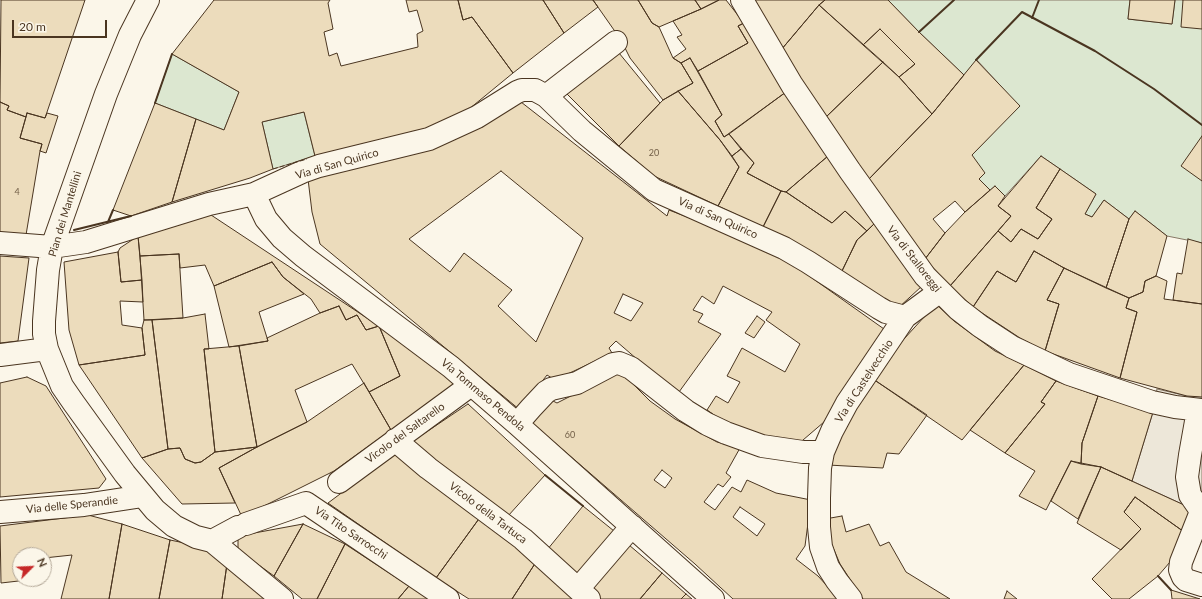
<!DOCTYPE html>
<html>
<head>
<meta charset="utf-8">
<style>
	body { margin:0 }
	#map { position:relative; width:1202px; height:599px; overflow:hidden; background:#fbf6e9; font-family:Lato,sans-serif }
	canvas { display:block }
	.north { position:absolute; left:12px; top:547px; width:40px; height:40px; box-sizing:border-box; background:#fbf6e9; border:1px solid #b4a999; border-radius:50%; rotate:66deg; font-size:11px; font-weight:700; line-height:16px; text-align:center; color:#4a3520 }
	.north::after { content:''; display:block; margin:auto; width:14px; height:18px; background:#c62828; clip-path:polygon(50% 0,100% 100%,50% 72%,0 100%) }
	.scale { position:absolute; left:12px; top:20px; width:95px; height:18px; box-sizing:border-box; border:2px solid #4a3520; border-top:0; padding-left:5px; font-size:12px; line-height:14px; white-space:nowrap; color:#4a3520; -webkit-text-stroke:3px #fbf6e9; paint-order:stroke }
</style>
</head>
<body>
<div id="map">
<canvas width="1202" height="599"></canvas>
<div class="north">N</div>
<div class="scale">20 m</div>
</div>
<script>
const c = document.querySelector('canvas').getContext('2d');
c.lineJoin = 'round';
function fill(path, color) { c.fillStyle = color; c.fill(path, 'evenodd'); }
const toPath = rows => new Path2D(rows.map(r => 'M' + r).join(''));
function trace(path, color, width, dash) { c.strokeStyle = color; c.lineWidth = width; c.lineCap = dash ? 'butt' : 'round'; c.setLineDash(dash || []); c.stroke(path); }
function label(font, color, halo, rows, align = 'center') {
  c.font = font + ' Lato,sans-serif'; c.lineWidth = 3; c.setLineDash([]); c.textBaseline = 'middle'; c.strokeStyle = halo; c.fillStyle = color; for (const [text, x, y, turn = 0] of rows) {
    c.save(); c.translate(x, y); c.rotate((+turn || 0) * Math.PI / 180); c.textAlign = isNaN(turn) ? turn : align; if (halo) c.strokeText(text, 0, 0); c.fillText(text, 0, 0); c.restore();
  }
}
const green = toPath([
	[888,0,1130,0,1128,19,1172,24,1175,0,1183,0,1202,29,1202,243,1167,236,1135,211,1129,219,1104,200,1092,217,1085,214,1096,194,1041,156,1005,196,995,186,990,190,979,179,972,155,1019,106,977,60,964,75,919,32,888,0],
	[172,54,239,92,224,130,155,103,172,54],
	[304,112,315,156,273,169,262,122,304,112]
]);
fill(green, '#dce7d0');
trace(green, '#887966', 1);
const parking = toPath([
	[1157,389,1187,396,1202,397,1202,499,1195,510,1132,481,1153,412,1157,389]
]);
fill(parking, '#ede7d9');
trace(parking, '#887966', 1);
const building = toPath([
	[1,0,85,0,45,118,27,113,26,117,7,110,9,106,0,102,1,0],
	[214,0,330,0,328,3,333,29,324,32,329,56,337,53,341,66,418,47,417,34,423,31,417,10,409,12,406,0,458,0,463,20,472,17,513,73,463,114,417,134,315,156,304,112,262,122,273,169,250,178,172,202,196,119,224,130,239,92,172,54,214,0],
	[458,0,543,0,564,33,513,73,472,17,463,20,458,0],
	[543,0,593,0,598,7,564,33,543,0],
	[593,0,638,0,652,23,659,27,673,58,681,63,693,83,663,100,630,58,621,40,593,0],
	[638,0,695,0,701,9,659,27,652,23,638,0],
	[695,0,719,0,701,9,695,0],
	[719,0,726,0,744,23,738,26,748,43,698,71,690,58,681,63,673,58,686,49,677,37,682,35,673,21,701,9,719,0],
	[753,0,825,0,819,5,781,50,753,0],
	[825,0,888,0,919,32,964,75,932,114,899,77,915,64,880,29,863,45,819,5,825,0],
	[1130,0,1175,0,1172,24,1128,19,1130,0],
	[1183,0,1202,0,1202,29,1181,27,1183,0],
	[819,5,883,62,825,118,781,50,819,5],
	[744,23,786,92,724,137,715,121,722,115,698,71,748,43,738,26,744,23],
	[880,29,915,64,899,77,863,45,880,29],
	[619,53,660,103,619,146,562,89,619,53],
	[690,58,722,115,715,121,724,137,729,134,741,149,732,156,720,140,678,91,693,83,681,63,690,58],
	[976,60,1020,106,972,155,985,173,979,179,990,190,965,212,955,201,933,219,945,233,925,259,868,180,932,114,976,60],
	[883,62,899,77,932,114,868,180,825,118,883,62],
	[678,91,720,140,739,167,718,206,654,176,619,146,663,100,678,91],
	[786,92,828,156,786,192,781,191,747,173,754,163,729,134,786,92],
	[0,102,9,106,7,110,26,117,20,138,42,144,40,151,26,235,0,233,0,102],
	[521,102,667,216,669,210,752,242,798,268,884,329,824,422,796,446,724,422,707,410,716,396,728,403,740,382,727,376,742,348,785,372,800,344,766,320,772,312,723,286,714,304,702,296,693,310,703,314,698,322,721,334,679,392,645,366,616,341,609,348,612,353,555,380,547,375,520,410,320,244,312,212,308,179,521,102],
	[501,171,583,238,536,342,498,306,512,290,464,253,450,272,409,239,501,171],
	[623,294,643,303,631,321,614,313,623,294],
	[155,103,196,119,172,202,131,216,113,210,155,103],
	[27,113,45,118,47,113,58,116,46,153,40,151,42,144,20,138,27,113],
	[1202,136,1202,181,1181,166,1202,136],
	[741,149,754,163,747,173,781,191,763,227,718,206,739,167,732,156,741,149],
	[828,156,876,222,867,231,845,211,832,223,786,192,828,156],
	[1041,156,1060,169,1036,208,1052,219,1038,239,1021,229,1011,242,998,231,1011,216,998,206,1041,156],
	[1060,169,1096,194,1085,214,1092,217,1104,200,1129,219,1106,288,1064,268,1034,251,1016,282,997,271,973,307,950,286,998,231,1011,242,1021,229,1038,239,1052,219,1036,208,1060,169],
	[995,186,1005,196,998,206,1011,216,950,286,925,259,945,233,965,212,995,186],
	[781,191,786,192,832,223,845,211,867,231,857,240,841,273,763,227,781,191],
	[205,211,379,326,366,330,357,315,346,320,339,306,320,313,311,299,283,277,272,262,214,286,205,265,180,268,179,254,140,256,138,236,205,211],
	[1135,211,1167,236,1156,276,1145,281,1143,292,1129,298,1106,288,1129,219,1135,211],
	[876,222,922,286,897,309,841,273,857,240,876,222],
	[138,236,142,280,121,282,118,252,120,248,138,236],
	[1188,239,1202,243,1202,304,1173,300,1177,273,1182,274,1188,239],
	[1034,251,1064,268,1047,300,1059,304,1045,351,1020,338,973,307,997,271,1016,282,1034,251],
	[118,252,121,282,142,280,143,302,120,301,122,325,142,328,145,355,79,365,69,330,64,262,118,252],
	[179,254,183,318,144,320,140,256,179,254],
	[0,256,29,258,18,341,0,343,0,256],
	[272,262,283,277,304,294,259,312,268,341,229,347,214,286,272,262],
	[1064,268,1129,298,1126,308,1137,312,1120,378,1045,351,1059,304,1047,300,1064,268],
	[1156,276,1167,281,1164,299,1202,304,1202,397,1187,396,1120,378,1137,312,1126,308,1129,298,1143,292,1145,281,1156,276],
	[936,304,954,321,995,351,1024,365,962,440,873,379,893,351,936,304],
	[339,306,346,320,357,315,366,330,379,326,400,376,369,392,352,364,295,390,307,422,257,447,239,346,268,341,267,338,320,313,339,306],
	[205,314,209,349,204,349,215,452,201,462,195,463,185,459,180,448,168,449,152,320,183,318,205,314],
	[757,316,765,322,754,338,745,333,757,316],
	[144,320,152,320,168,449,142,458,79,365,145,355,142,328,144,320],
	[379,326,457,383,391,430,369,392,400,376,379,326],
	[239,346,257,447,215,452,204,349,239,346],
	[1024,365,1056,381,1041,402,1045,404,1005,453,970,430,1024,365],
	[620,371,650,401,675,419,717,442,740,448,726,473,731,477,723,487,718,484,704,502,715,510,732,487,741,492,747,480,776,493,811,500,805,546,796,559,818,576,839,599,733,599,695,564,532,423,549,399,557,403,620,371],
	[662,470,672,478,665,488,654,480,662,470],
	[740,507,765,524,757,536,733,517,740,507],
	[27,377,46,386,106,479,99,488,0,497,0,383,27,377],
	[873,379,927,415,899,454,887,453,883,468,828,465,851,413,873,379],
	[1056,381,1098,396,1082,443,1081,464,1071,461,1046,510,1019,496,1035,471,1005,453,1045,404,1041,402,1056,381],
	[364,383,391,430,334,471,242,517,219,468,257,447,307,422,364,383],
	[1098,396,1153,412,1132,481,1101,467,1081,464,1082,443,1098,396],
	[468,404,545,475,508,516,410,443,468,404],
	[257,447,219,468,235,503,182,504,142,458,168,449,180,448,185,459,195,463,201,462,215,452,257,447],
	[399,450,481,516,436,578,328,503,399,450],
	[1071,461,1101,467,1078,519,1051,501,1071,461],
	[1101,467,1195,510,1187,534,1135,497,1124,512,1141,529,1121,550,1077,523,1101,467],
	[1135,497,1187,534,1176,555,1158,576,1129,599,1112,599,1092,579,1141,529,1124,512,1135,497],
	[583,506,614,531,575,577,547,550,583,506],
	[88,515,122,524,109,599,61,599,72,555,44,558,44,555,20,555,20,579,36,579,1,583,0,526,88,515],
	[481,516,538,559,512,599,469,599,436,578,481,516],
	[842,516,846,532,869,524,880,546,889,542,906,572,950,599,863,599,840,564,829,538,825,519,842,516],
	[122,524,170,540,159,599,109,599,122,524],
	[303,524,274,576,238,550,238,536,303,524],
	[303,524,345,544,317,599,302,599,274,576,303,524],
	[170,540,204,547,227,564,222,599,159,599,170,540],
	[345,544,409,586,398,599,317,599,345,544],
	[629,545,662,573,640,599,598,599,589,592,629,545],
	[538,559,580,599,512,599,538,559],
	[227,564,268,599,222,599,227,564],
	[662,573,686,594,681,599,640,599,662,573],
	[409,586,429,599,398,599,409,586],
	[1171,590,1200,599,1172,599,1171,590],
	[1007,591,1017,599,1004,599,1007,591],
	[686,594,692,599,681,599,686,594]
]);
fill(building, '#ecdcbc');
trace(building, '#4a3520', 1);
const street = toPath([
	[148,0,130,35,106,94,52,247,48,270,44,321,44,334,47,349,62,386,73,402,125,474,155,510,174,526,196,537,212,541,282,599],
	[742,0,792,85,850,171,925,276,958,309,980,326,1012,347,1069,374,1152,402,1175,407,1202,410],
	[546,96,616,42],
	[254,194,266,219,282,238,303,256,451,367,517,424,713,599],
	[0,243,52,247,86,242,209,204,254,194,302,172,319,166,429,139,477,117,517,92,522,90,535,90,546,96,582,131,654,190,784,248,808,262,879,308,886,312,905,317],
	[0,355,47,349],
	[1198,410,1190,455,1187,477,1190,495,1199,508,1200,514,1181,562,1180,570,1183,577,1186,580,1202,585],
	[517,424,531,408,546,392,551,389,577,383,613,364,619,363,631,368,686,411,707,424,726,433,762,446,803,452,823,452],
	[395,440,428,468,523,539,589,599],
	[339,482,471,385],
	[0,512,84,505,143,496],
	[246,524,306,503,448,599],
	[212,541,238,527],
	[578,589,632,526],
	[851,599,837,581,828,567,821,547,819,527,819,498,820,468,823,452,832,431,847,403,905,317,939,292]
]);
trace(street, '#4a3520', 24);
trace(street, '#fbf6e9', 22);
trace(toPath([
	[273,169,307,159]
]), '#4a3520', 1, [5, 2]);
trace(toPath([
	[1032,18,1039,0],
	[919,32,954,0],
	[976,60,1022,12,1095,51,1154,89,1202,125],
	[155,103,172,54],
	[108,222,113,210],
	[74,230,131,216],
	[545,475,583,506],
	[1158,576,1171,590]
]), '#4a3520', 2);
label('9px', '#725f47', null, [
	["20",654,153],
	["4",17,192],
	["60",570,435]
]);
label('11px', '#4a3520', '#fbf6e9', [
	["Via di San Quirico",337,164,-16],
	["Pian dei Mantellini",65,214,-73],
	["Via di San Quirico",718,218,24],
	["Via di Stalloreggi",914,259,52],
	["Via di Castelvecchio",864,381,-57],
	["Via Tommaso Pendola",483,395,40],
	["Vicolo del Saltarello",405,433,-36],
	["Via delle Sperandie",72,505,-6],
	["Vicolo della Tartuca",488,513,37],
	["Via Tito Sarrocchi",351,533,34]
]);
</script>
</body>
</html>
